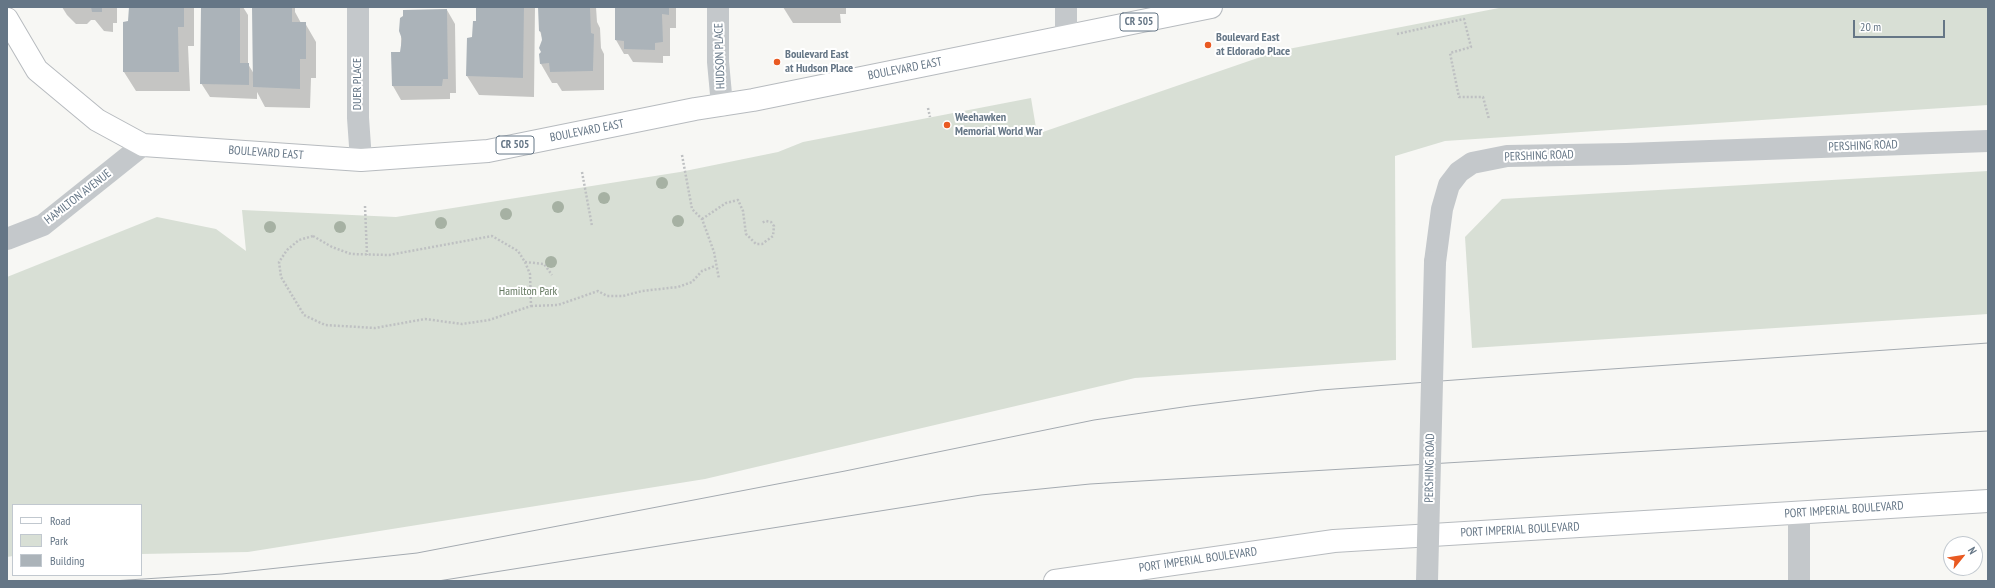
<!DOCTYPE html>
<html>
<head>
<meta charset="utf-8">
<style>
	body { margin:0 }
	#map { position:relative; width:1995px; height:588px; overflow:hidden; background:#f7f7f4; font-family:"PT Sans Narrow",sans-serif }
	canvas { display:block }
	.frame { position:absolute; inset:0; border:8px solid #657686; pointer-events:none }
	.legend { position:absolute; left:12px; top:504px; width:130px; height:72px; box-sizing:border-box; background:#fff; border:1px solid #c1c8cf; margin:0; padding:5px 7px; list-style:none; font-size:12px; color:#657686 }
	.legend li { display:flex; align-items:center; gap:8px; height:20px }
	.legend b { width:20px; border:1px solid #c1c8cf }
	.north { position:absolute; left:1943px; top:536px; width:40px; height:40px; box-sizing:border-box; background:#fff; border:1px solid #c1c8cf; border-radius:50%; rotate:60deg; font-size:11px; font-weight:700; line-height:16px; text-align:center; color:#657686 }
	.north::after { content:''; display:block; margin:auto; width:14px; height:18px; background:#e95a22; clip-path:polygon(50% 0,100% 100%,50% 72%,0 100%) }
	.scale { position:absolute; left:1853px; top:20px; width:92px; height:18px; box-sizing:border-box; border:2px solid #657686; border-top:0; padding-left:5px; font-size:12px; line-height:14px; white-space:nowrap; color:#657686; -webkit-text-stroke:3px #fff; paint-order:stroke }
</style>
</head>
<body>
<div id="map">
<canvas width="1995" height="588"></canvas>
<div class="frame"></div>
<ul class="legend">
<li><b style="height:5px;background:#fff"></b>Road</li>
<li><b style="height:11px;background:#d8dfd5"></b>Park</li>
<li><b style="height:11px;background:#abb3b9"></b>Building</li>
</ul>
<div class="north">N</div>
<div class="scale">20 m</div>
</div>
<script>
const c = document.querySelector('canvas').getContext('2d');
c.lineJoin = 'round';
function fill(path, color) { c.fillStyle = color; c.fill(path, 'evenodd'); }
const toPath = rows => new Path2D(rows.map(r => 'M' + r).join(''));
function trace(path, color, width, dash) { c.strokeStyle = color; c.lineWidth = width; c.lineCap = dash ? 'butt' : 'round'; c.setLineDash(dash || []); c.stroke(path); }
function label(font, color, halo, rows, align = 'center') {
  c.font = font + ' "PT Sans Narrow",sans-serif'; c.lineWidth = 4; c.setLineDash([]); c.textBaseline = 'middle'; c.strokeStyle = halo; c.fillStyle = color; for (const [text, x, y, turn = 0] of rows) {
    c.save(); c.translate(x, y); c.rotate((+turn || 0) * Math.PI / 180); c.textAlign = isNaN(turn) ? turn : align; if (halo) c.strokeText(text, 0, 0); c.fillText(text, 0, 0); c.restore();
  }
}
fill(toPath([
	[1504,7,1988,7,1988,105,1445,141,1395,156,1396,360,1135,378,705,479,248,552,141,554,141,505,13,505,13,556,7,557,7,277,157,217,216,229,246,251,242,210,396,217,680,172,778,152,803,142,1031,98,1037,134,1278,51],
	[1988,171,1988,314,1472,348,1465,237,1502,199]
]), '#d8dfd5');
fill(toPath([
	[62,7,117,7,117,23,113,23,113,32,104,31,95,20,91,20,87,24,76,24,67,15],
	[130,7,194,7,194,46,188,46,190,91,136,91,124,72],
	[202,7,243,7,248,15,248,64,254,74,253,7,295,7,295,12,301,23,305,23,316,42,316,78,311,78,310,108,265,107,257,92,257,99,210,97,201,83],
	[478,7,535,7,534,97,479,95,467,76,477,22],
	[539,7,596,7,597,22,600,28,601,48,604,54,604,90,562,91,557,83,552,83,541,64,541,44,543,41,540,31],
	[616,7,676,7,676,28,670,28,670,56,663,56,663,63,633,62,628,54,624,54,616,40],
	[783,7,846,7,846,14,840,14,841,23,793,23],
	[447,10,455,24,456,93,450,93,450,99,401,100,393,86,401,53,401,19]
]), '#0003');
fill(toPath([
	[91,7,102,7,102,12,92,12],
	[129,7,184,7,184,27,178,27,179,72,123,72,123,22,128,21],
	[201,7,240,7,240,63,249,63,249,85,200,84],
	[252,7,292,7,292,22,306,22,306,59,300,59,300,89,253,87],
	[476,7,524,7,523,78,466,76,467,38,472,37,473,21,476,21],
	[538,7,590,7,591,33,594,34,593,71,550,72,549,63,540,64,539,54,541,52,539,48,542,40,541,32,539,31],
	[615,7,669,7,669,15,662,14,663,42,655,43,655,50,624,49,624,41,615,40],
	[447,9,448,79,443,79,442,86,392,86,391,52,400,52,402,39,399,31,400,18,403,16,403,10]
]), '#abb3b9');
const major = toPath([
	[7,19,37,70,97,120,143,145,361,160,488,151,695,109,753,100,1211,7],
	[1055,581,1334,541,1988,501]
]);
trace(major, '#b7bbbf', 24);
trace(toPath([
	[1397,34,1464,19,1471,47,1450,53,1459,97,1483,97,1489,119],
	[928,108,930,117],
	[682,155,692,209,702,219,714,252,719,279],
	[582,172,592,226],
	[365,206,367,255],
	[702,219,726,203,738,200,743,211,746,234,756,244,762,244,773,236,774,226,771,222,766,221,761,223],
	[313,236,332,247,351,254,389,255,492,236,518,251,525,262,530,274,531,306,489,320,462,324,425,319,375,328,325,325,304,315,281,277,279,262,287,250,299,240,313,236],
	[525,262,544,264,552,275],
	[531,306,558,305,598,291,607,296,623,296,642,291,678,287,692,282,702,271,715,266]
]), '#bec0c2', 2.5, [2, 2]);
trace(toPath([
	[358,7,358,118,361,160],
	[718,7,718,62,722,105],
	[1066,7,1066,37],
	[7,239,43,225,143,145],
	[1435,262,1442,209,1449,185,1459,172,1472,163,1507,156,1626,154,1988,141],
	[1799,513,1799,581]
]), '#c4c8cb', 22);
trace(major, '#fff', 22);
trace(toPath([
	[112,581,222,574,417,553,845,471,1094,420,1190,406,1321,390,1481,378,1988,343],
	[438,581,981,495,1090,484,1988,431]
]), '#a4aab0', 1);
trace(toPath([
	[1427,581,1435,262]
]), '#c4c8cb', 22);
c.fillStyle = '#a6b1a3';
for (const [x, y] of [
	[662,183],
	[604,198],
	[558,207],
	[506,214],
	[678,221],
	[441,223],
	[270,227],
	[340,227],
	[551,262]
]) { c.beginPath(); c.arc(x, y, 6, 0, 2 * Math.PI); c.fill(); }
for (const [x, y, r, color] of [
	[1208,45,4,"#e95a22"],
	[777,62,4,"#e95a22"],
	[947,125,4,"#e95a22"]
]) { const dot = new Path2D(); dot.arc(x, y, r, 0, 2 * Math.PI); c.fillStyle = color; c.fill(dot); trace(dot, '#fff', 1.5); }
for (const [x, y, w] of [
	[1139,22,38],
	[515,145,38]
]) { const box = new Path2D(); box.roundRect(x - w / 2, y - 9, w, 18, 3); c.fillStyle = '#fff'; c.fill(box); trace(box, '#657686', 1); }
label('bold 11px', '#657686', null, [
	["CR 505",1139,22],
	["CR 505",515,145]
]);
label('bold 12px', '#657686', '#fff', [
	["Boulevard East",1216,38],
	["at Eldorado Place",1216,52],
	["Boulevard East",785,55],
	["at Hudson Place",785,69],
	["Weehawken",955,118],
	["Memorial World War",955,132]
], 'left');
label('12px', '#657686', '#fff', [
	["HUDSON PLACE",720,56,-92],
	["BOULEVARD EAST",905,69,-11],
	["DUER PLACE",358,84,-90],
	["BOULEVARD EAST",587,131,-11],
	["PERSHING ROAD",1863,146,-2],
	["BOULEVARD EAST",266,153,4],
	["PERSHING ROAD",1539,156,-2],
	["HAMILTON AVENUE",78,197,-38],
	["PERSHING ROAD",1430,468,-89],
	["PORT IMPERIAL BOULEVARD",1844,510,-4],
	["PORT IMPERIAL BOULEVARD",1520,530,-3],
	["PORT IMPERIAL BOULEVARD",1198,560,-8]
]);
label('12px', '#647860', '#fff', [
	["Hamilton Park",528,292]
]);
</script>
</body>
</html>
